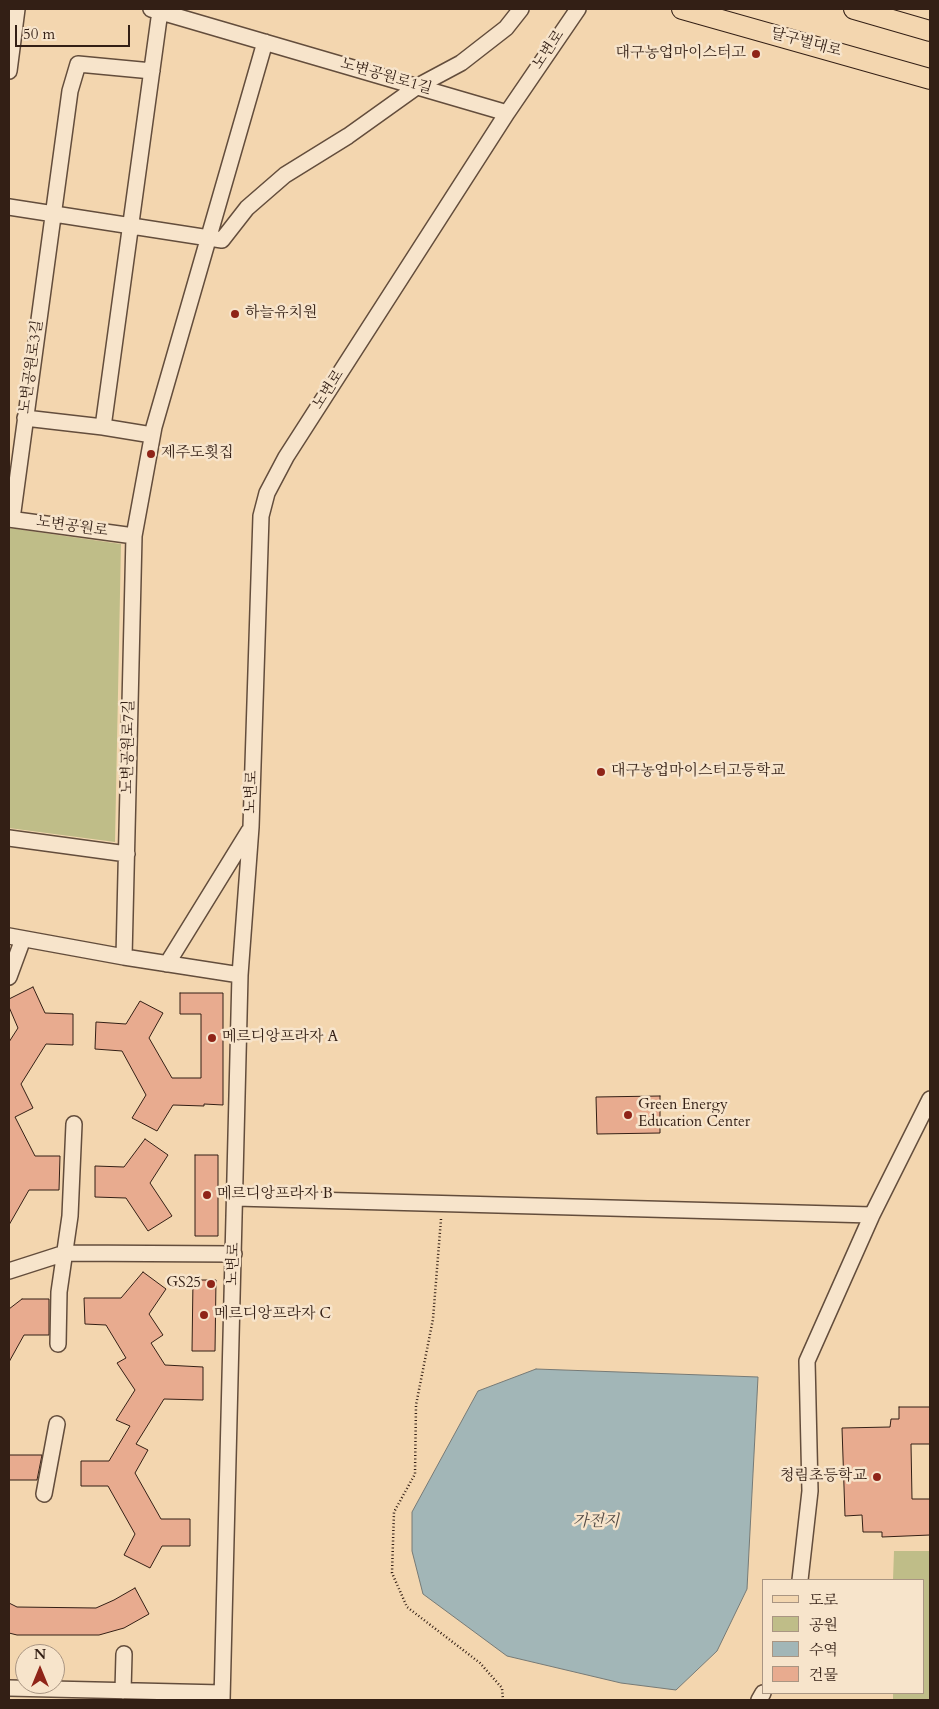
<!DOCTYPE html>
<html>
<head>
<meta charset="utf-8">
<style>
	body { margin:0 }
	#map { position:relative; width:939px; height:1709px; overflow:hidden; background:#f3d6af; font-family:Cardo,"Noto Serif KR",serif }
	canvas { display:block }
	.frame { position:absolute; inset:0; border:10px solid #331f15; pointer-events:none }
	.legend { position:absolute; left:762px; top:1579px; width:162px; height:115px; box-sizing:border-box; background:#f7e4cb; border:1px solid #a99582; margin:0; padding:6px 9px; list-style:none; font-size:15px; color:#331f15 }
	.legend li { display:flex; align-items:center; gap:10px; height:25px }
	.legend b { width:25px; border:1px solid #a99582 }
	.north { position:absolute; left:15px; top:1644px; width:50px; height:50px; box-sizing:border-box; background:#f7e4cb; border:1px solid #a99582; border-radius:50%; rotate:0deg; font-size:14px; font-weight:700; line-height:20px; text-align:center; color:#331f15 }
	.north::after { content:''; display:block; margin:auto; width:18px; height:22px; background:#8f2418; clip-path:polygon(50% 0,100% 100%,50% 72%,0 100%) }
	.scale { position:absolute; left:15px; top:25px; width:115px; height:22px; box-sizing:border-box; border:2px solid #331f15; border-top:0; padding-left:6px; font-size:15px; line-height:18px; white-space:nowrap; color:#331f15; -webkit-text-stroke:4px #f7e4cb; paint-order:stroke }
</style>
</head>
<body>
<div id="map">
<canvas width="939" height="1709"></canvas>
<div class="frame"></div>
<ul class="legend">
<li><b style="height:6px;background:#f3d6af"></b>도로</li>
<li><b style="height:14px;background:#bfbd88"></b>공원</li>
<li><b style="height:14px;background:#a2b6b7"></b>수역</li>
<li><b style="height:14px;background:#e8ab8f"></b>건물</li>
</ul>
<div class="north">N</div>
<div class="scale">50 m</div>
</div>
<script>
const c = document.querySelector('canvas').getContext('2d');
c.lineJoin = 'round';
function fill(path, color) { c.fillStyle = color; c.fill(path, 'evenodd'); }
const toPath = rows => new Path2D(rows.map(r => 'M' + r).join(''));
function trace(path, color, width, dash) { c.strokeStyle = color; c.lineWidth = width; c.lineCap = dash ? 'butt' : 'round'; c.setLineDash(dash || []); c.stroke(path); }
function label(font, color, halo, rows, align = 'center') {
  c.font = font + ' Cardo,"Noto Serif KR",serif'; c.lineWidth = 5; c.setLineDash([]); c.textBaseline = 'middle'; c.strokeStyle = halo; c.fillStyle = color; for (const [text, x, y, turn = 0] of rows) {
    c.save(); c.translate(x, y); c.rotate((+turn || 0) * Math.PI / 180); c.textAlign = isNaN(turn) ? turn : align; if (halo) c.strokeText(text, 0, 0); c.fillText(text, 0, 0); c.restore();
  }
}
fill(toPath([
	[9,528,121,544,115,842,9,828],
	[894,1551,930,1551,930,1700,893,1700,893,1693,923,1693,923,1580,893,1580]
]), '#bfbd88');
const water = toPath([
	[536,1369,758,1377,747,1589,717,1651,676,1690,621,1683,507,1656,423,1594,412,1551,412,1512,478,1391,536,1369]
]);
fill(water, '#a2b6b7');
trace(water, '#767a76', 1);
const building = toPath([
	[33,987,45,1013,73,1014,73,1045,46,1044,21,1084,33,1108,15,1117,35,1156,60,1156,59,1190,29,1190,9,1225,9,1042,18,1028,9,1007,9,999,33,987],
	[180,993,223,993,223,1105,204,1104,204,1106,173,1105,157,1131,132,1118,146,1095,122,1051,95,1049,96,1022,126,1024,140,1001,163,1013,149,1038,172,1078,201,1078,201,1014,180,1014,180,993],
	[660,1096,660,1133,597,1134,596,1097,660,1096],
	[145,1139,168,1155,150,1183,172,1216,148,1231,126,1198,95,1197,95,1166,124,1167,145,1139],
	[195,1155,218,1155,218,1236,195,1236,195,1155],
	[143,1272,166,1289,149,1314,163,1335,151,1343,165,1365,203,1367,203,1400,164,1399,136,1444,148,1450,135,1473,161,1519,190,1519,190,1546,162,1546,150,1568,124,1555,135,1534,108,1486,81,1486,81,1461,109,1461,130,1426,116,1420,135,1390,117,1363,126,1358,106,1325,85,1324,84,1298,121,1298,143,1272],
	[193,1280,216,1280,215,1351,192,1351,193,1280],
	[22,1299,49,1299,49,1335,24,1335,9,1362,9,1309,22,1299],
	[899,1407,930,1407,930,1444,911,1444,912,1499,930,1499,930,1535,882,1537,882,1532,863,1532,862,1515,845,1516,842,1428,890,1427,891,1419,899,1419,899,1407],
	[9,1455,42,1455,37,1480,9,1480,9,1455],
	[135,1588,149,1614,124,1628,99,1635,17,1635,9,1633,9,1603,17,1607,96,1608,114,1600,135,1588]
]);
fill(building, '#e8ab8f');
trace(building, '#331f15', 1);
const minor = toPath([
	[151,9,507,113],
	[9,71,17,9],
	[9,207,222,240,247,208,285,175,348,136,418,86,461,63,506,28,521,9],
	[25,418,103,427,152,435],
	[103,427,160,11],
	[9,519,134,536],
	[12,519,70,91,78,64,152,71],
	[9,838,127,854],
	[9,936,124,957,240,975],
	[124,957,134,536,154,427,265,42],
	[167,964,249,831],
	[9,977,23,939],
	[236,1198,872,1215],
	[9,1271,65,1253,234,1254],
	[58,1344,59,1292,70,1216,74,1124],
	[44,1494,57,1424],
	[800,1580,810,1491,807,1361,872,1215,930,1099],
	[9,1688,222,1693],
	[123,1691,124,1654],
	[222,1700,240,975,251,827,261,516,267,493,286,457,507,113,578,9],
	[759,1700,763,1693]
]);
const major = toPath([
	[682,9,930,79],
	[854,9,930,31]
]);
trace(minor, '#634d3c', 18);
trace(major, '#331f15', 22);
trace(toPath([
	[441,1219,433,1319,416,1405,415,1474,394,1512,392,1573,407,1607,480,1663,502,1688,503,1700]
]), '#331f15', 2.5, [1, 2.5]);
trace(minor, '#f7e4cb', 15);
trace(major, '#f3d6af', 20);
for (const [x, y, r, color] of [
	[756,54,5,"#8f2418"],
	[235,314,5,"#8f2418"],
	[151,454,5,"#8f2418"],
	[601,772,5,"#8f2418"],
	[212,1038,5,"#8f2418"],
	[628,1115,5,"#8f2418"],
	[207,1195,5,"#8f2418"],
	[211,1284,5,"#8f2418"],
	[204,1315,5,"#8f2418"],
	[877,1477,5,"#8f2418"]
]) { const dot = new Path2D(); dot.arc(x, y, r, 0, 2 * Math.PI); c.fillStyle = color; c.fill(dot); trace(dot, '#f7e4cb', 2); }
label('15px', '#331f15', '#f7e4cb', [
	["달구벌대로",806,43,15],
	["노변로",549,50,-56],
	["노변공원로1길",386,77,16],
	["노변공원로3길",32,367,-82],
	["노변로",329,390,-57],
	["노변공원로",72,527,8],
	["노변공원로7길",129,747,-89],
	["노변로",252,792,-88],
	["노변로",234,1264,-88]
]);
label('15px', '#331f15', '#f7e4cb', [
	["대구농업마이스터고",746,54,"right"],
	["하늘유치원",245,314],
	["제주도횟집",161,454],
	["대구농업마이스터고등학교",611,772],
	["메르디앙프라자 A",222,1038],
	["Green Energy",638,1106],
	["Education Center",638,1123],
	["메르디앙프라자 B",217,1195],
	["GS25",201,1284,"right"],
	["메르디앙프라자 C",214,1315],
	["청림초등학교",867,1477,"right"]
], 'left');
label('italic 16px', '#544c46', '#f7e4cb', [
	["가전지",596,1522]
]);
</script>
</body>
</html>
